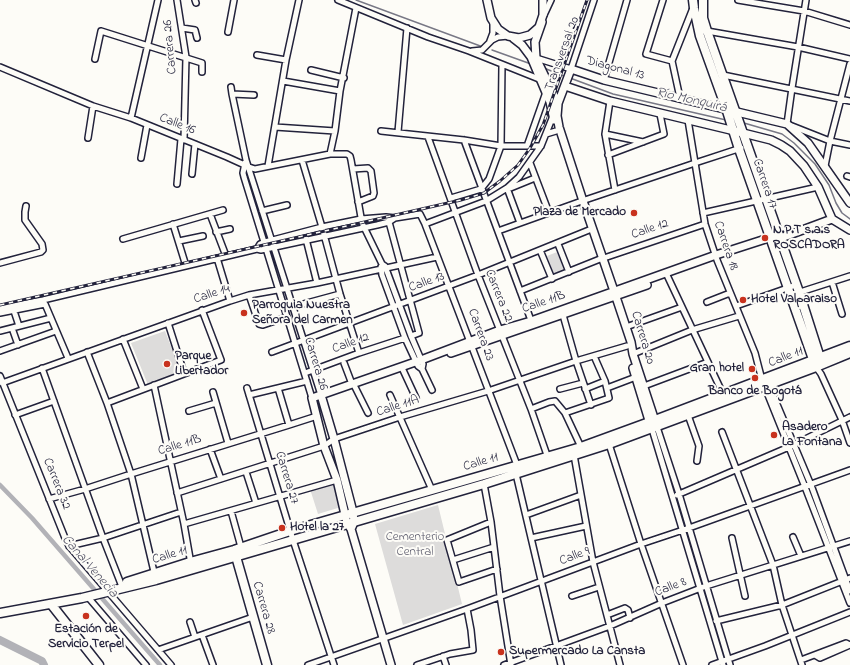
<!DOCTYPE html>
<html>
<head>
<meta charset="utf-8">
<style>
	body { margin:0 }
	canvas { display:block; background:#fdfcf7 }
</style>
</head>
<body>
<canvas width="850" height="665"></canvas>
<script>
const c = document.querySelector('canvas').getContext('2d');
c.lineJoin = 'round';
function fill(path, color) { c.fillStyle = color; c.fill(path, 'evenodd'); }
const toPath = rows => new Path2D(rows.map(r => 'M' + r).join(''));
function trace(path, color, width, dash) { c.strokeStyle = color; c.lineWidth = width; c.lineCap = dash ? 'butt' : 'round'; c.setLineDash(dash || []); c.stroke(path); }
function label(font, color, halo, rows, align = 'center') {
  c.font = font + ' "Indie Flower",sans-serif'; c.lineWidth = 4; c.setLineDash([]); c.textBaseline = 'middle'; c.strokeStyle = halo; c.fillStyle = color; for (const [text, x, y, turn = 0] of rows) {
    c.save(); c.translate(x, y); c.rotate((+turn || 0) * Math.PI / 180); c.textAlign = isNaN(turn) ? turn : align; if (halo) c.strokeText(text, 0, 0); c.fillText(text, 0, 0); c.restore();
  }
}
fill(toPath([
	[557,252,564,270,554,274,547,256],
	[165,331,181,372,148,385,131,343],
	[334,482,341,507,318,514,310,489],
	[438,505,462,604,403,625,375,524]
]), '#dddcdb');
trace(toPath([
	[356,0,483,47],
	[492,50,531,64],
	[544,68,566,77],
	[570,78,613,94,726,120],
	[744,123,782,134,794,143,815,164,829,185,836,203,842,213,850,219]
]), '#787885', 1.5);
trace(toPath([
	[0,485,32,518,160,665]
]), '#b2b2b7', 4.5);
trace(toPath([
	[0,640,42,661,44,665]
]), '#b2b2b7', 8);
const street = toPath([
	[177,0,186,57,184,140],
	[195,0,196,3],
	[338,0,428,37,469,51,539,79],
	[663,0,646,54,672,61],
	[738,0,804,11,850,25],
	[806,0,792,88,787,124,830,141,850,145],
	[544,15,551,0],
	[182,28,195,30,197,38],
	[707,31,798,47,850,59],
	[228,32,234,0],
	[490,41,493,33,493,23],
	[472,51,482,50,492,40,498,37,508,36],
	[257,55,286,60],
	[536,58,571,69,594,0],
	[95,59,101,31,202,63,202,72],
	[0,67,93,106,131,118,227,157,249,167,255,169,330,154,347,154,350,156,351,160,362,223,382,264,385,266,411,336,423,364,422,369],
	[311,70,344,78],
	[723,75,850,101],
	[604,80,627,0],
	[283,81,340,91],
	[231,87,232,94],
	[254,95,232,94,246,160,321,395],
	[680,98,672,61,693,8],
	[610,101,605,134,615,190],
	[131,118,158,0],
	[688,120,705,224,717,260,755,353,762,380,805,487,850,603],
	[275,127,335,131],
	[381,131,464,140,501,146,541,146],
	[398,132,407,28],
	[546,134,556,131],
	[605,134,643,142],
	[428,137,478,275,531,409,548,458],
	[88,138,93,106],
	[464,140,532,323],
	[527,146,546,92],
	[330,154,335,131,340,91,356,8],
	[608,155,664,134,660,114],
	[141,158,147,125],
	[302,160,322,227,340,294,359,353],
	[245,163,243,173,244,177,312,398],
	[530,163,549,213],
	[268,166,286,60,299,0],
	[825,166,830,141,850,64],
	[353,169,368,168,371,171,374,193,373,196,358,202],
	[192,174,195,144],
	[847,176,850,177],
	[177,184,181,139],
	[507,188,520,223],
	[508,189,535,178],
	[451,198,481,189,489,179,501,146,502,65],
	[262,211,287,205],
	[703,213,818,187],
	[210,214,226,256],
	[389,222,419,333,411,336],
	[173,224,186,266],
	[425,224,486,201,507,188,519,177,541,146,553,116],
	[498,231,579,202,695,163,741,148],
	[216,232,230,229],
	[123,239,223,210],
	[306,239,317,283],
	[179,241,203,236],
	[558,244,569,272],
	[257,249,260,244,265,242,322,227,361,219,386,217,395,218,420,214,425,224,517,465],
	[540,250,552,279],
	[217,258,230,301],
	[604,258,705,224],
	[0,263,41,252,43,250,42,244,25,220,25,212,26,206],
	[381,267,382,275,405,338,418,366,422,369,432,390],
	[666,273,723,394],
	[832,282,842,314],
	[520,291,600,259],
	[249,295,259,324,263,325,287,317],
	[791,295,850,276],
	[707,302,730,293],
	[736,306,796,285],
	[292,307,340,294],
	[0,308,43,300,257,249,261,250,377,225,389,222,395,218],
	[14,311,19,326],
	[0,313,45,304,68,358],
	[563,315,576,361,591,405],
	[168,323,184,373],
	[626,327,682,307],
	[12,328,18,345],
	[0,331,51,318],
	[123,339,143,389],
	[0,351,56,331],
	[87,352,107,403,131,474,155,576],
	[272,352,478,275,589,230],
	[633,354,692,330,739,316],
	[344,363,352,384],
	[816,367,821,374,842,420,850,443],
	[42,368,103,538,121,584,125,587],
	[403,370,416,398],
	[305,373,359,353,405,338],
	[0,376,65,538,69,546,171,665],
	[2,383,230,301,249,295,317,283,437,257],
	[768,383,811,485,850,591],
	[154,385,184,524,191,564],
	[644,386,708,362],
	[355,387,368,413],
	[247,388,293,540,334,665],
	[278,388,289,425],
	[607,388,636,377],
	[560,389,583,383],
	[585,389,605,381],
	[213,392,228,443],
	[249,395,307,381],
	[390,395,432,490],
	[107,403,221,360,202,310],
	[531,409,549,402,555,401,565,413,581,447],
	[189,411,216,403],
	[565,413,609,398,605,381,594,356],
	[15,415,54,401],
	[688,415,699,446,697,461],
	[657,427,679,494,730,665],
	[652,429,723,665],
	[722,432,773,565,782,605,802,665],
	[609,444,641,544,683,665],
	[210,449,221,479],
	[574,455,593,562,620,665],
	[246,472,256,503],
	[516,474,561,665],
	[484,484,491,522,500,596,511,665],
	[177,493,324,446,334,439,400,417,488,391,576,361,627,346],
	[677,495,789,447,850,417],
	[49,499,85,489,131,474,289,425,317,416],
	[231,511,241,547],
	[526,515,581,495],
	[491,522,447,540,459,582,497,569],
	[184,524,337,480],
	[793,537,801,556],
	[531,538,586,526],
	[732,538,745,596],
	[69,546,103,538,181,512],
	[453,560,494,547],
	[87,596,146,665],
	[572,596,599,587],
	[607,615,625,608,628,610,630,618],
	[716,621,782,605,850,578],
	[190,622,195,637],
	[202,635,213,665],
	[158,650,253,617],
	[815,655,820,658,850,645],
	[443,656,446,665],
	[801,660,846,643,850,645],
	[308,665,467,609,641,544,689,528,850,470],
	[417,665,450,654,473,650,471,630,467,609],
	[504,665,610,626,662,603,706,586,850,541],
	[712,665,765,646,850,612]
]);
const secondary = toPath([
	[487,0,491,18,498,29,508,36,519,38,530,35,539,27,543,15,543,0],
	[542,22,535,42,536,58,558,104,557,116,559,127,583,201,614,291,631,342,633,354,656,424],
	[513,38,522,45,531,57,550,102,554,120],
	[565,86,610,101,743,133,771,140,781,145,790,151,804,166,818,187,832,219,850,230],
	[557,106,571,69,604,80,787,124,808,143,850,203],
	[781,238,832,219],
	[451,353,647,285],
	[633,368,651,427],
	[321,395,334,439,353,512,354,522,352,527],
	[391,665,351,529,347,523,337,480,324,446,312,398,421,360,500,330,531,321,716,255,778,235,785,235]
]);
const primary = toPath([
	[693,0,694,8,700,36,727,111,739,149,815,365],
	[703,0,703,18,707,31,799,292,821,361],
	[235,553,267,665],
	[127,582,190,562,234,550,290,531,581,447,655,420,850,346],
	[51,604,99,665],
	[0,613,82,598,156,580,484,484,609,444,816,367,850,353]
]);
trace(street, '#22223b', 8);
trace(secondary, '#22223b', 10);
trace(primary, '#22223b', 11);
trace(street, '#fdfcf7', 5);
trace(secondary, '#fdfcf7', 7);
trace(primary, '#fdfcf7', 8);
const rail = toPath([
	[0,305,461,200,484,193,500,181,518,165,530,148,543,125,587,0]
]);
trace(rail, '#22223b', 3);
trace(rail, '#fdfcf7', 1.5, [4.5]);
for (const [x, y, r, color] of [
	[634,213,4,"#c8321e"],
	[765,238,4,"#c8321e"],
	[743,300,4,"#c8321e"],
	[244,313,4,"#c8321e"],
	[167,364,4,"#c8321e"],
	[752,369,4,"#c8321e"],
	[755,378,4,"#c8321e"],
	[774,435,4,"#c8321e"],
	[282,528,4,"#c8321e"],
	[86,616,4,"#c8321e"],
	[501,652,4,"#c8321e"]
]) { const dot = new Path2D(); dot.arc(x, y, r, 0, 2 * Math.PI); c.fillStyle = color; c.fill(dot); trace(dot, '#fdfcf7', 1.5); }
label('13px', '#22223b', '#fdfcf7', [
	["Carrera 26",171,47,-95],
	["Transversal 20",563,54,-70],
	["Diagonal 13",615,69,15],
	["Calle 16",177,125,22],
	["Carrera 17",764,184,71],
	["Calle 12",650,230,-19],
	["Carrera 18",725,246,71],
	["Calle 13",427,283,-20],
	["Calle 14",212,295,-18],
	["Carrera 22",498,296,68],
	["Calle 11B",544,303,-19],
	["Carrera 23",480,335,70],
	["Carrera 20",642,338,73],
	["Calle 12",351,344,-20],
	["Calle 11",786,358,-21],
	["Carrera 26",315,364,73],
	["Calle 11A",398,407,-18],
	["Calle 11B",180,446,-17],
	["Calle 11",481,463,-17],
	["Carrera 27",286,478,73],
	["Carrera 32",56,484,68],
	["Calle 11",170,556,-17],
	["Calle 9",575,557,-20],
	["Calle 8",671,588,-21],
	["Carrera 28",263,608,74]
]);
label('bold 13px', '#22223b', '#fdfcf7', [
	["Plaza de Mercado",626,213,"right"],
	["N.P.T s.a.s",773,231],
	["ROSCADORA",773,246],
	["Hotel Valparaiso",751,300],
	["Parroquia Nuestra",252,306],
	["Señora del Carmen",252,321],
	["Parque",175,357],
	["Libertador",175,372],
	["Gran hotel",744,369,"right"],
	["Banco de Bogotá",755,392,"center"],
	["Asadero",782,428],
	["La Fontana",782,443],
	["Hotel la 27",290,528],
	["Estación de",86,630,"center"],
	["Servicio Terpel",86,645,"center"],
	["Supermercado La Cansta",509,652]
], 'left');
label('13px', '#5a5a6b', '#fdfcf7', [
	["Cementerio",415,538],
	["Central",415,553]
]);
label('italic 14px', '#545466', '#fdfcf7', [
	["Río Monquirá",691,101,13],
	["Canal Venecia",89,567,49]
]);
</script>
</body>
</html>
